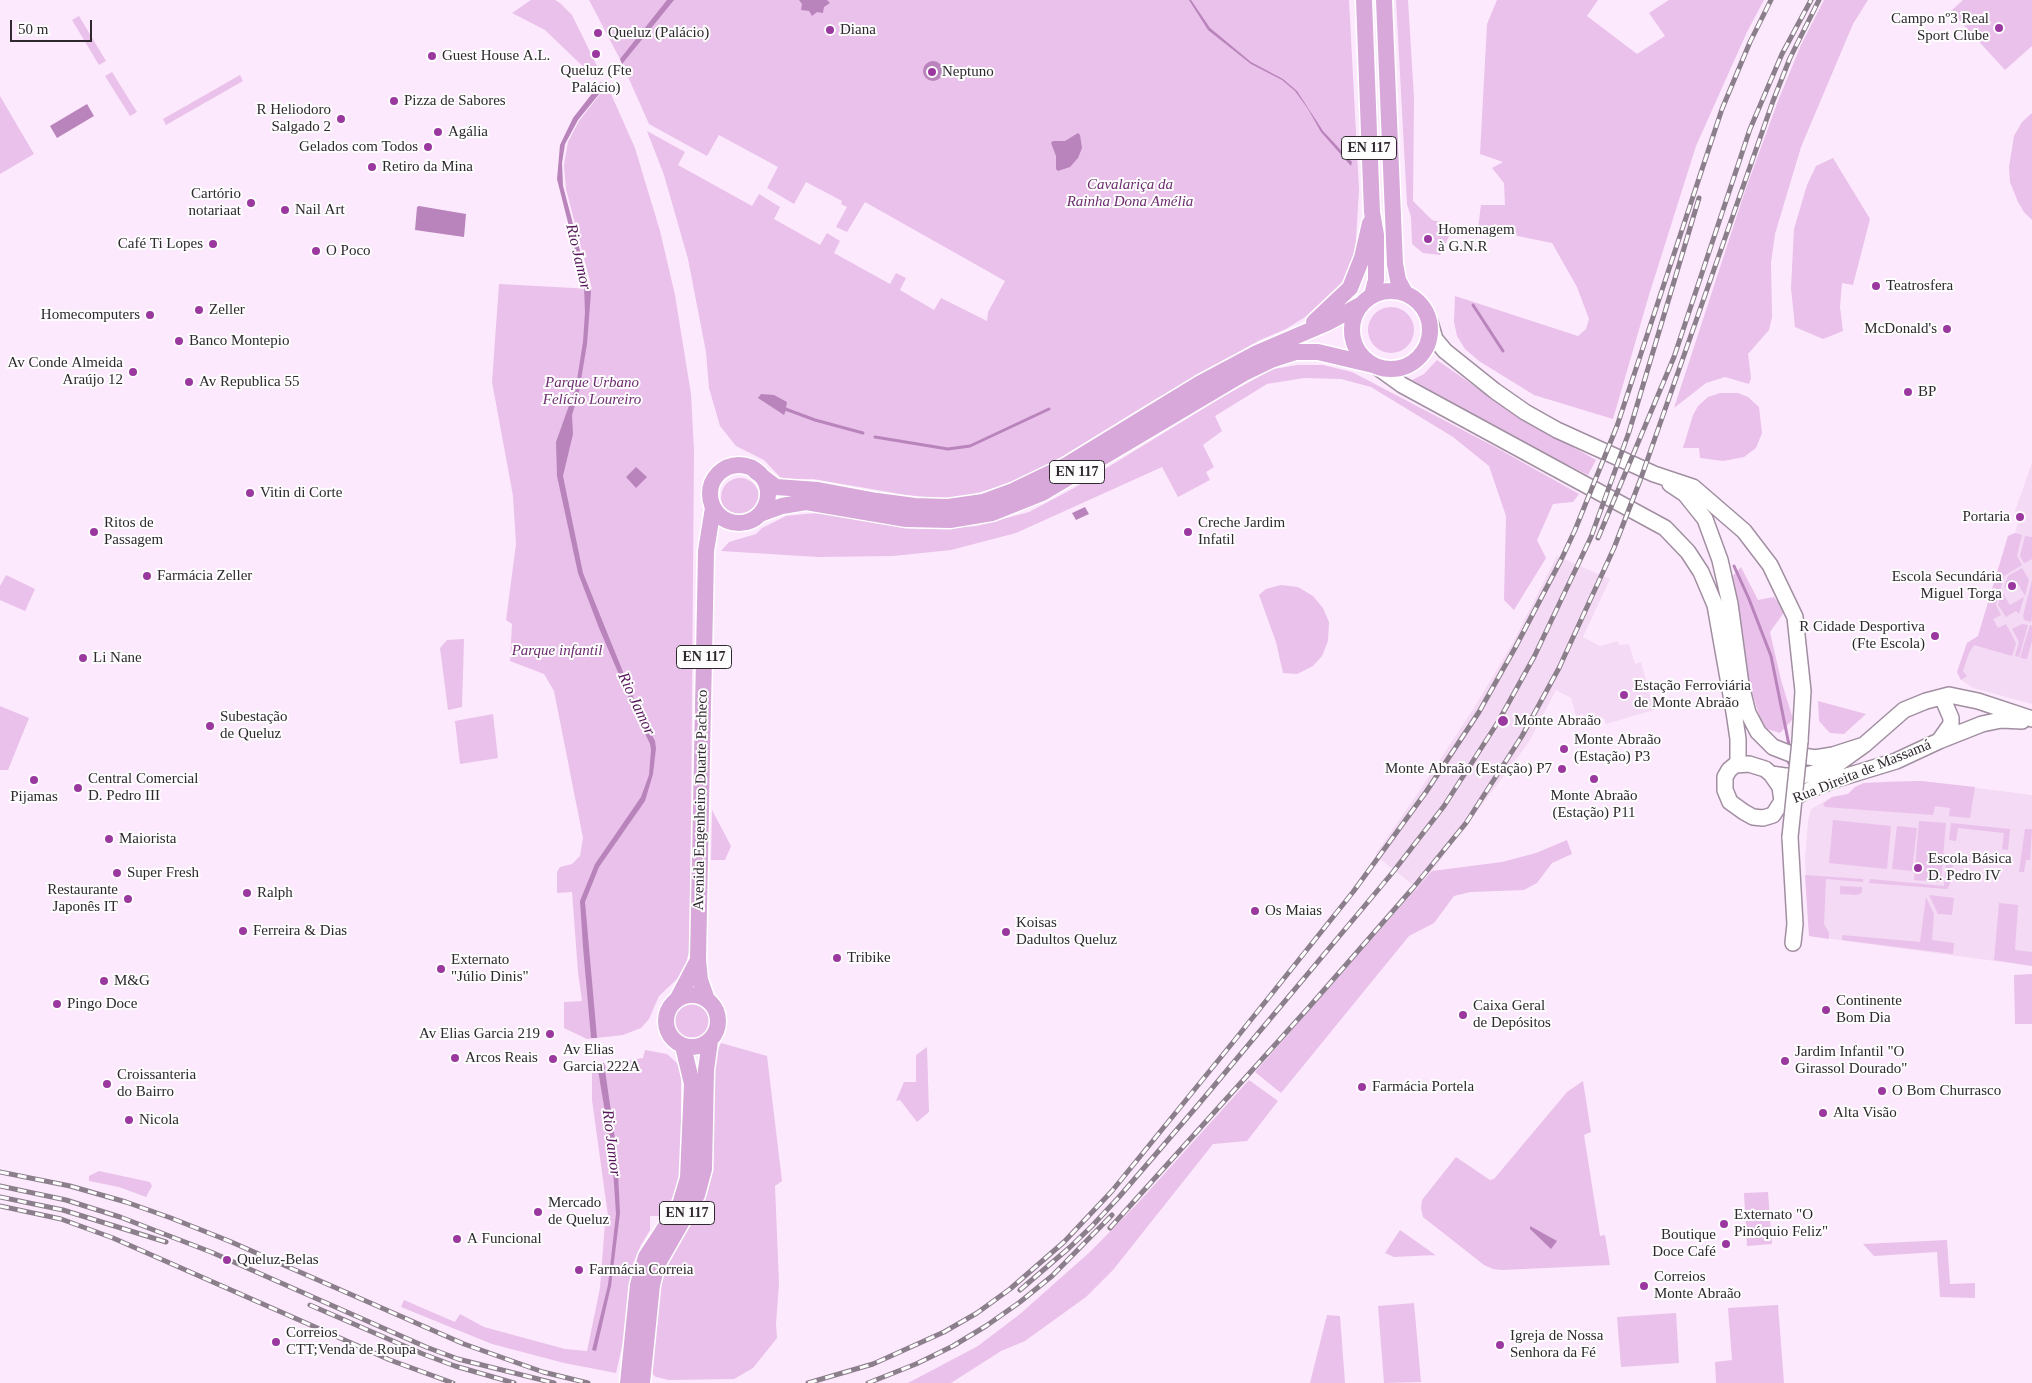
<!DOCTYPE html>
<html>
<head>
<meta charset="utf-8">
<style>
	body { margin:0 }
	#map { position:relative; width:2032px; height:1383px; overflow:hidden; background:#fde9fd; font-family:Georgia,serif }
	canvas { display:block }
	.scale { position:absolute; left:10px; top:20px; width:82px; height:22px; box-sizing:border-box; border:2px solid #2f282f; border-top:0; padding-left:6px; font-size:15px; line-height:18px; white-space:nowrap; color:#2f282f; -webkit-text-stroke:4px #fdfdfd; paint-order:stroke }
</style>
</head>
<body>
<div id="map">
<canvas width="2032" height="1383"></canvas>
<div class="scale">50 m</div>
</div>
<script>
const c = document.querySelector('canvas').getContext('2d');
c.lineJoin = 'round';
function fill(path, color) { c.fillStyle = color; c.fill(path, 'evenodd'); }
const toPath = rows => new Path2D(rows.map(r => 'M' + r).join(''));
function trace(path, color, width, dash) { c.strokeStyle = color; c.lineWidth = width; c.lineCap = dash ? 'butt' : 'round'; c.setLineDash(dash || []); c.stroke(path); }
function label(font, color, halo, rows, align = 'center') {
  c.font = font + ' Georgia,serif'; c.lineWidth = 4; c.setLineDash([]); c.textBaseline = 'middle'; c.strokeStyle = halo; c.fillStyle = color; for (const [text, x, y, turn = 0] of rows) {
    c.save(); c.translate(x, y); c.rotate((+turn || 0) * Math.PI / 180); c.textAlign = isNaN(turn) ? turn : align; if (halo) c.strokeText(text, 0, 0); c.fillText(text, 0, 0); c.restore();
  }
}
fill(toPath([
	[2032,463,2032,704,1973,688,1961,680,1957,672,1967,643,1978,636,2008,536,2015,533,2018,523,2015,511],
	[1557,556,1610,579,1583,637,1600,646,1618,641,1619,645,1629,644,1635,664,1641,662,1654,710,1606,724,1604,718,1585,723,1583,714,1576,716,1571,698,1556,690,1529,742,1432,871,1417,888,1375,855,1420,790,1472,711,1511,646],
	[1894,781,1921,781,2032,795,2032,966,1809,936,1805,860,1808,821,1811,809,1832,797,1848,794,1855,787,1864,783]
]), '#f4daf4');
fill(toPath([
	[531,0,555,0,560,3,572,15,601,74,595,78,545,30,512,13],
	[589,0,1349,0,1359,190,1355,256,1348,273,1334,295,1310,314,1286,329,1260,340,1154,400,1042,469,1016,482,967,496,946,499,906,495,813,479,789,480,780,477,764,460,736,446,720,426,709,388,706,352,688,259,664,175,647,131,685,152,678,165,752,206,759,194,780,207,774,219,820,245,827,233,840,241,834,253,890,284,896,273,906,278,900,290,934,310,941,298,987,321,988,312,1005,281,865,202,847,232,836,227,847,207,841,204,842,201,806,182,794,204,767,188,778,167,719,135,707,156,649,124,621,61],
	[1396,0,1408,0,1414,98,1413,201,1432,220,1445,223,1441,235,1449,236,1440,255,1423,253,1412,244,1411,217,1407,204],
	[1497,0,1598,0,1587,16,1637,54,1665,36,1649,13,1669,0,1764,0,1747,32,1696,146,1649,295,1613,419,1534,395,1479,361,1465,349,1457,336,1454,322,1455,296,1578,336,1586,329,1589,319,1577,287,1552,243,1478,228,1481,205,1505,205,1504,183,1492,168,1503,162,1480,154,1487,24],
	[1824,0,1868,0,1853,24,1801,147,1775,234,1771,263,1772,317,1769,330,1748,354,1751,378,1749,384,1725,377,1706,383,1674,408,1745,191,1778,101,1801,45],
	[1963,0,2032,0,2032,46,2005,70,1951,11],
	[79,16,106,61,99,65,72,20],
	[112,72,137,112,130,116,105,76],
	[240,75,243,81,166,125,163,119],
	[607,85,635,148,660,231,675,295,691,394,694,450,690,947,685,968,678,978,659,996,649,1019,641,1028,623,1035,587,1039,564,1028,564,1002,582,1001,578,972,572,892,557,893,557,872,560,867,572,864,580,856,583,838,554,691,544,674,510,661,512,624,506,620,516,544,513,496,492,382,499,284,592,289,566,189,564,165,568,142,579,121],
	[0,96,34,154,0,174],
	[2032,113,2032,220,2024,212,2018,202,2010,182,2009,167,2014,136,2022,122],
	[1833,158,1870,219,1853,285,1842,283,1840,307,1843,331,1823,339,1795,327,1791,288,1794,229,1807,185,1816,166],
	'1368 330a23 23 0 1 1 46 0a23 23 0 1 1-46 0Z',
	[1437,360,1513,413,1596,460,1588,475,1516,439,1412,380,1424,374],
	[1298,365,1323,365,1352,372,1497,448,1579,494,1573,502,1553,504,1537,540,1546,558,1514,610,1504,600,1506,516,1489,466,1453,437,1371,387,1341,379,1304,378,1267,384,1215,416,1222,431,1203,445,1214,467,1206,472,1210,480,1178,497,1162,467,1016,533,951,550,893,556,818,557,721,551,729,542,756,534,762,528,786,516,804,514,821,513,895,526,925,529,977,526,1029,512,1074,488,1224,396,1273,369],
	[1720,393,1738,393,1748,397,1759,407,1762,433,1756,448,1744,457,1723,461,1700,458,1699,448,1683,448,1693,415,1698,406,1708,397],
	'721 497a19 19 0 1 1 38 0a19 19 0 1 1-38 0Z',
	[2015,533,2022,535,2017,556,2022,565,2004,576,1996,605,2001,615,1993,619,1998,628,2006,624,2016,643,2012,656,1974,645,1969,653,1963,671,1967,676,1961,680,1957,672,1967,643,1978,636,2008,536],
	[2025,536,2032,537,2032,559,2024,563,2020,556],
	[1741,567,1758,600,1774,597,1785,611,1770,632,1781,680,1793,719,1780,733,1767,729,1760,718,1742,659,1729,580],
	[2022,568,2029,580,2025,596,2017,582,2004,588,2008,576],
	[6,575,35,589,25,611,0,600,0,586],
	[2032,580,2032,617,2031,622,2024,620,2023,616],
	[1281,585,1298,587,1313,596,1323,608,1329,622,1328,641,1322,656,1313,666,1297,674,1283,673,1276,642,1259,595,1266,589],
	[2002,592,2010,605,2024,597,2019,614,2016,611,2006,617,1998,605],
	[2022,624,2028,625,2019,657,2015,656,2019,642,2012,629],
	[2030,625,2032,626,2032,641,2027,659,2020,658],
	[464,639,462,707,448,710,440,648,447,640],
	[1818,701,1866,714,1844,734,1830,733,1819,721],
	[0,706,29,718,8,770,0,770],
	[493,714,498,758,460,764,455,721],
	[1921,781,1975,787,1970,818,1949,816,1950,808,1935,806,1933,815,1825,807,1823,804,1832,797,1848,794,1855,787,1864,783],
	[712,810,731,846,725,860,711,860],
	[1833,820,1891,826,1887,869,1829,863],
	[1919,821,1946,823,1941,882,1914,880],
	[1951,823,2010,829,2008,850,2002,849,2004,833,1958,828,1956,841,1949,840],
	[1897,826,1917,828,1912,871,1892,869],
	[2025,829,2032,829,2030,860,2026,860,2024,872,2019,872],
	[1567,840,1572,854,1552,863,1537,883,1524,890,1470,892,1454,896,1434,923,1409,936,1281,1093,1255,1072,1432,871,1502,862,1536,853],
	[1946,863,1953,864,1951,882,1947,889,1869,883,1870,879,1944,886],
	[1805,875,1863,879,1863,882,1826,879,1824,924,1829,933,1829,939,1809,936],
	[1840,886,1862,887,1862,892,1858,895,1840,894],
	[1929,895,1954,898,1952,915,1938,914],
	[1926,897,1934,914,1932,940,1954,943,1953,954,1842,940,1842,935,1920,942],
	[1999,903,2018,905,2015,950,2032,952,2032,966,1994,960],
	[2032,974,2032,1024,2015,1024,2014,975],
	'673 1022a18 18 0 1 1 36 0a18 18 0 1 1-36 0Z',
	[721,1043,767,1056,782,1181,775,1186,779,1283,776,1324,777,1338,753,1368,734,1379,669,1380,656,1377,650,1372,661,1275,713,1061],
	[927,1047,929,1112,917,1122,900,1100,896,1101,904,1082,916,1082,916,1055],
	[645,1050,667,1054,677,1063,681,1071,681,1167,678,1185,671,1201,662,1216,650,1216,650,1230,641,1245,633,1264,628,1291,624,1338,616,1373,564,1363,492,1344,401,1307,404,1300,455,1322,460,1314,484,1327,565,1349,587,1351,600,1288,605,1223,609,1223,592,1100,592,1065,604,1063,609,1070,620,1068,620,1062,643,1058],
	[1249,1080,1278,1101,1247,1141,1213,1144,1113,1270,1086,1297,1025,1341,1001,1351,951,1383,908,1383,978,1346,1020,1314,1091,1251,1138,1203],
	[1583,1081,1591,1132,1584,1135,1600,1236,1605,1235,1610,1265,1502,1270,1493,1269,1484,1265,1423,1217,1421,1208,1422,1200,1456,1157,1490,1180,1494,1179,1567,1092],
	[99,1171,150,1182,152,1186,146,1197,119,1187,89,1181,89,1176],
	[1768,1192,1772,1244,1747,1246,1744,1193],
	[1400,1230,1434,1254,1437,1257,1435,1255,1394,1257,1385,1253],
	[1947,1240,1950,1284,1975,1283,1975,1298,1940,1297,1937,1252,1874,1256,1863,1244],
	[1414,1303,1421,1382,1384,1383,1378,1306],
	[1778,1305,1784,1383,1716,1383,1715,1362,1732,1360,1728,1308],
	[1676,1313,1679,1363,1621,1367,1617,1317],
	[1327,1315,1340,1316,1345,1383,1310,1383]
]), '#e9c1ea');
fill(toPath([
	[667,0,674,0,622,64,620,59],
	[799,0,827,0,830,3,824,7,823,13,817,12,812,16,809,11,801,10,802,4],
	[1189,0,1191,0,1210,28,1251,62,1283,79,1297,91,1323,131,1352,162,1351,166,1321,132,1308,109,1295,91,1282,80,1251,64,1208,30],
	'923 71a10 10 0 1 1 20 0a10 10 0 1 1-20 0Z',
	[601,82,604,88,578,120,565,144,562,163,563,186,591,292,587,344,579,392,572,415,573,434,563,476,583,573,636,704,655,741,656,748,653,774,645,801,599,867,585,902,597,1038,591,1038,583,947,580,901,595,864,641,797,649,775,651,750,650,744,635,712,599,628,578,573,557,476,556,442,576,386,583,342,585,312,584,286,557,179,560,145,573,118],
	[87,104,94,116,57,138,50,126],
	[1078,133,1080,135,1082,148,1078,158,1070,167,1058,171,1056,169,1056,156,1051,143,1053,141,1065,141],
	[419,206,466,214,464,237,415,230,417,207],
	[761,394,774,395,787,402,786,408,780,407,786,410,784,415,758,398],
	[636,467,647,477,636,488,626,477],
	[1085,507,1089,514,1076,520,1072,513],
	[604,1063,617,1153,620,1213,611,1286,596,1351,592,1350,608,1285,616,1214,612,1154,597,1064],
	[1530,1226,1557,1241,1551,1249,1530,1229]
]), '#b984bb');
trace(toPath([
	[1473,305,1503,351],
	[780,407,815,420,863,433],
	[875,437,948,449,970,446,1049,409],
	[1734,566,1749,599,1771,656,1789,745],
	[1787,760,1792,768]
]), '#b984bb', 3);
const secondary = toPath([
	[1430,322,1435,339,1445,351,1495,391,1525,412,1557,430,1654,474,1693,487,1744,531,1770,565,1795,617,1803,691,1800,741],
	[1377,367,1402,385,1665,528,1688,552,1701,572,1715,605,1734,712,1738,739,1738,764],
	[1670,484,1685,494,1705,519,1720,560,1730,604,1741,685,1748,713,1758,732,1773,747,1791,754,1815,758,1833,755,1864,745],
	[1939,741,1951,724,1951,718,1942,697],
	[1749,764,1765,769,1771,774,1780,787,1782,801,1773,815,1763,818,1753,817,1744,812,1730,802,1725,790,1725,777,1729,770,1735,765,1749,764],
	[1771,774,1785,776,1802,776,1822,771,1839,763,1864,745,1904,710,1926,701,1949,695,1978,701,2032,719],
	[1779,807,1802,793,1837,779,1896,761,1939,741,1982,724,2001,720,2022,721],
	[1790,837,1795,924,1793,943]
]);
const primary = toPath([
	[1364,0,1372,212,1376,235,1376,280,1372,295],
	[1384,0,1395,264,1398,280,1405,293],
	'1352 330a39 39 0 1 1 78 0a39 39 0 1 1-78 0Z',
	[1314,322,1350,288,1362,258,1370,223],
	'710 494a29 29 0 1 1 58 0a29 29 0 1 1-58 0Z',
	[755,471,776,487,818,490,877,501,915,506,948,507,983,502,1013,491,1065,466,1199,384,1257,353,1327,323,1362,304],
	[760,514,782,506,806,502,906,519,950,520,992,513,1042,493,1244,373,1271,360,1296,352,1318,352,1373,365],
	'666 1021a26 26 0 1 1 52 0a26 26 0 1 1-52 0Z',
	[677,1000,698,960],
	[707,1000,700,980,698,960,705,605,706,551,713,508],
	[628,1383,638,1285,646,1257,680,1205,688,1178,692,1084,683,1046],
	[642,1383,652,1285,657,1265,697,1195,704,1169,706,1070,710,1041]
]);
trace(secondary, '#a18fa1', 18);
trace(primary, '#fff', 19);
trace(secondary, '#fff', 15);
trace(primary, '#d7a8d9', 16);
const rail = toPath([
	[1598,538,1674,357,1750,129,1782,54,1811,0],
	[0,1172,70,1186,126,1202,171,1218,229,1241,464,1344,543,1372,588,1383],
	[0,1186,66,1200,120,1217,211,1252,426,1347,458,1359,554,1383],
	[0,1197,63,1210,166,1242],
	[0,1206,61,1219,113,1238,390,1360,453,1383],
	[1110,1228,1310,1006,1413,888,1466,823,1522,736,1559,668,1614,548,1641,478,1773,101,1790,58,1819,0],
	[1020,1290,1069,1248,1092,1226,1119,1197,1198,1105,1393,872,1444,806,1498,722,1534,657,1591,537,1629,432,1699,198],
	[310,1305,423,1354,455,1366,514,1383],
	[808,1383,873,1364,944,1332,977,1313,1010,1289,1064,1242,1112,1191,1234,1041,1353,892,1426,792,1479,712,1515,648,1561,560,1575,530,1617,426,1722,109,1750,42,1771,0],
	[868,1383,916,1364,953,1346,986,1326,1020,1302,1052,1276,1112,1215]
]);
trace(rail, '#8c7f8c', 5);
trace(rail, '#fdfdfd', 3, [9]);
const secondaryBridge = toPath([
	[1790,837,1800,741]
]);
trace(secondaryBridge, '#a18fa1', 18, []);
trace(secondaryBridge, '#fff', 15);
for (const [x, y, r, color] of [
	[1999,28,5,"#9a389f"],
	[830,30,5,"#9a389f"],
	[598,33,5,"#9a389f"],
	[596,54,5,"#9a389f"],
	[432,56,5,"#9a389f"],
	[932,72,5,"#9a389f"],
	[394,101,5,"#9a389f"],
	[341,119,5,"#9a389f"],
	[438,132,5,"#9a389f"],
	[428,147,5,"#9a389f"],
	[372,167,5,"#9a389f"],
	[251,203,5,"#9a389f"],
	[285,210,5,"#9a389f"],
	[1428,239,5,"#9a389f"],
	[213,244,5,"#9a389f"],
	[316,251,5,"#9a389f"],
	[1876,286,5,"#9a389f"],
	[199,310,5,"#9a389f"],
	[150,315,5,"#9a389f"],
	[1947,329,5,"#9a389f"],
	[179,341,5,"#9a389f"],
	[133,372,5,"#9a389f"],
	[189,382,5,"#9a389f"],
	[1908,392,5,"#9a389f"],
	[250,493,5,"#9a389f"],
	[2020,517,5,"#9a389f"],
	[94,532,5,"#9a389f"],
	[1188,532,5,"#9a389f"],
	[147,576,5,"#9a389f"],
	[2012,586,5,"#9a389f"],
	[1935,636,5,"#9a389f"],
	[83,658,5,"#9a389f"],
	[1624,695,5,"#9a389f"],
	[1503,721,6,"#9a389f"],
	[210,726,5,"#9a389f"],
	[1564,749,5,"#9a389f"],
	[1562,769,5,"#9a389f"],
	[1594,779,5,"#9a389f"],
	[34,780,5,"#9a389f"],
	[78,788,5,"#9a389f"],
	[109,839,5,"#9a389f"],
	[1918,868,5,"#9a389f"],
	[117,873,5,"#9a389f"],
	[247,893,5,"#9a389f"],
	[128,899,5,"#9a389f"],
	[1255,911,5,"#9a389f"],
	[243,931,5,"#9a389f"],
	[1006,932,5,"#9a389f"],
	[837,958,5,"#9a389f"],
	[441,969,5,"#9a389f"],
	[104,981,5,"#9a389f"],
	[57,1004,5,"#9a389f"],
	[1826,1010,5,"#9a389f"],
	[1463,1015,5,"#9a389f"],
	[550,1034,5,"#9a389f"],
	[455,1058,5,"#9a389f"],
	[553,1059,5,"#9a389f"],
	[1785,1061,5,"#9a389f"],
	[107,1084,5,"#9a389f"],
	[1362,1087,5,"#9a389f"],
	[1882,1091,5,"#9a389f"],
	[1823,1113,5,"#9a389f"],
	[129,1120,5,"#9a389f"],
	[538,1212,5,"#9a389f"],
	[1724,1224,5,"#9a389f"],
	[457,1239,5,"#9a389f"],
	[1726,1244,5,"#9a389f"],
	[227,1260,5,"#9a389f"],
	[579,1270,5,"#9a389f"],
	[1644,1286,5,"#9a389f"],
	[276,1342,5,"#9a389f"],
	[1500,1345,5,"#9a389f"]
]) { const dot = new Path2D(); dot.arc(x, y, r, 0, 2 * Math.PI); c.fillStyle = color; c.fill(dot); trace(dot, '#fdfdfd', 2); }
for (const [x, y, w] of [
	[1369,148,55],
	[1077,472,55],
	[704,657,55],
	[687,1213,55]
]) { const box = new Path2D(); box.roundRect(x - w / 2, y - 11.5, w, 23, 4); c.fillStyle = '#fdfdfd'; c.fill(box); trace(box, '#2f282f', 1); }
label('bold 14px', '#2f282f', null, [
	["EN 117",1369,148],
	["EN 117",1077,472],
	["EN 117",704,657],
	["EN 117",687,1213]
]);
label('15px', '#2f282f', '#fdfdfd', [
	["Campo nº3 Real",1989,19,"right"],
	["Sport Clube",1989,36,"right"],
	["Diana",840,30],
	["Queluz (Palácio)",608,33],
	["Guest House A.L.",442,56],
	["Queluz (Fte",596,71,"center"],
	["Palácio)",596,88,"center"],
	["Neptuno",942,72],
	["Pizza de Sabores",404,101],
	["R Heliodoro",331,110,"right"],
	["Salgado 2",331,127,"right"],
	["Agália",448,132],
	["Gelados com Todos",418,147,"right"],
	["Retiro da Mina",382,167],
	["Cartório",241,194,"right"],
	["notariaat",241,211,"right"],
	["Nail Art",295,210],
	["Homenagem",1438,230],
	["à G.N.R",1438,247],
	["Café Ti Lopes",203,244,"right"],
	["O Poco",326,251],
	["Teatrosfera",1886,286],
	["Zeller",209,310],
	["Homecomputers",140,315,"right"],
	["McDonald's",1937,329,"right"],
	["Banco Montepio",189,341],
	["Av Conde Almeida",123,363,"right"],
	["Araújo 12",123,380,"right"],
	["Av Republica 55",199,382],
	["BP",1918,392],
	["Vitin di Corte",260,493],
	["Portaria",2010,517,"right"],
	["Ritos de",104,523],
	["Passagem",104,540],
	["Creche Jardim",1198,523],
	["Infatil",1198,540],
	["Farmácia Zeller",157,576],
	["Escola Secundária",2002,577,"right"],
	["Miguel Torga",2002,594,"right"],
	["R Cidade Desportiva",1925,627,"right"],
	["(Fte Escola)",1925,644,"right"],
	["Li Nane",93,658],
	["Estação Ferroviária",1634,686],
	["de Monte Abraão",1634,703],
	["Subestação",220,717],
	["de Queluz",220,734],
	["Monte Abraão",1514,721],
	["Monte Abraão",1574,740],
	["(Estação) P3",1574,757],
	["Monte Abraão (Estação) P7",1552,769,"right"],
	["Central Comercial",88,779],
	["D. Pedro III",88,796],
	["Monte Abraão",1594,796,"center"],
	["(Estação) P11",1594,813,"center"],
	["Pijamas",34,797,"center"],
	["Maiorista",119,839],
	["Escola Básica",1928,859],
	["D. Pedro IV",1928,876],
	["Super Fresh",127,873],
	["Restaurante",118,890,"right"],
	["Japonês IT",118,907,"right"],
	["Ralph",257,893],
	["Os Maias",1265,911],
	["Koisas",1016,923],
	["Dadultos Queluz",1016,940],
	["Ferreira & Dias",253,931],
	["Tribike",847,958],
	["Externato",451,960],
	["\"Júlio Dinis\"",451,977],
	["M&G",114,981],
	["Continente",1836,1001],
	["Bom Dia",1836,1018],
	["Pingo Doce",67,1004],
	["Caixa Geral",1473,1006],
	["de Depósitos",1473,1023],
	["Av Elias Garcia 219",540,1034,"right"],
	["Av Elias",563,1050],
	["Garcia 222A",563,1067],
	["Jardim Infantil \"O",1795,1052],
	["Girassol Dourado\"",1795,1069],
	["Arcos Reais",465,1058],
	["Croissanteria",117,1075],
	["do Bairro",117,1092],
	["Farmácia Portela",1372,1087],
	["O Bom Churrasco",1892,1091],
	["Alta Visão",1833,1113],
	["Nicola",139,1120],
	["Mercado",548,1203],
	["de Queluz",548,1220],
	["Externato \"O",1734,1215],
	["Pinóquio Feliz\"",1734,1232],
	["Boutique",1716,1235,"right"],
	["Doce Café",1716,1252,"right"],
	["A Funcional",467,1239],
	["Queluz-Belas",237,1260],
	["Farmácia Correia",589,1270],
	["Correios",1654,1277],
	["Monte Abraão",1654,1294],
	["Correios",286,1333],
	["CTT;Venda de Roupa",286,1350],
	["Igreja de Nossa",1510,1336],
	["Senhora da Fé",1510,1353]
], 'left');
label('italic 15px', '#6d2c70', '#fdfdfd', [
	["Cavalariça da",1130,185],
	["Rainha Dona Amélia",1130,202],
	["Parque Urbano",592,383],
	["Felício Loureiro",592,400],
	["Parque infantil",557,651]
]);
label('15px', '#2f282f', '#fdfdfd', [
	["Rua Direita de Massamá",1862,772,-22],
	["Avenida Engenheiro Duarte Pacheco",701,800,-89]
]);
label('italic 16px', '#57165b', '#fdfdfd', [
	["Rio Jamor",578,257,77],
	["Rio Jamor",636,704,65],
	["Rio Jamor",611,1143,83]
]);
</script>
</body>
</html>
